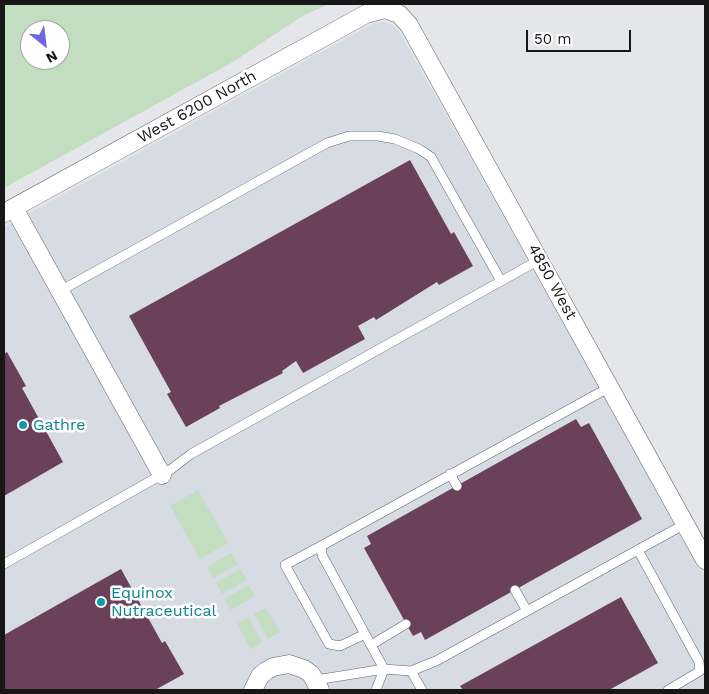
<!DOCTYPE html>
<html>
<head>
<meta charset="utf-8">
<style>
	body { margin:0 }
	#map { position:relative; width:709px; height:694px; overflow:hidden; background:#e5e6e9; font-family:"Work Sans",sans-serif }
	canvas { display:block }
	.frame { position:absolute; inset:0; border:5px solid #171718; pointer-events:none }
	.north { position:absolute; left:20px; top:20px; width:50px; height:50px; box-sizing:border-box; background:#fff; border:1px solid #a2a2a3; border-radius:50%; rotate:151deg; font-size:14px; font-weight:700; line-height:20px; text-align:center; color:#171718 }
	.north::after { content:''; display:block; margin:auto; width:18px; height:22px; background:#6e67e2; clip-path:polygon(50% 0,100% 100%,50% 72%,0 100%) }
	.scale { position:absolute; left:526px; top:30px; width:105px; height:22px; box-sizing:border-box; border:2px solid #171718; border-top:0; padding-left:6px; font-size:15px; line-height:18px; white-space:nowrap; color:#171718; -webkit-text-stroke:4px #fff; paint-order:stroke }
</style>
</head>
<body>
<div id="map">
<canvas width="709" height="694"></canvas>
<div class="frame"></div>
<div class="north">N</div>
<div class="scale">50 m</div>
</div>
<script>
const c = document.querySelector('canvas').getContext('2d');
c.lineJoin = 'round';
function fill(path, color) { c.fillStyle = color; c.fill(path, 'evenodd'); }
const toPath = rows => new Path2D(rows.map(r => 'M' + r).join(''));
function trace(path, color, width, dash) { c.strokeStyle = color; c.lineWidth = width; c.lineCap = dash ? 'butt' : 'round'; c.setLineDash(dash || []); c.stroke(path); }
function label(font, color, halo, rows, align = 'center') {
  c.font = font + ' "Work Sans",sans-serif'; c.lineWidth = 5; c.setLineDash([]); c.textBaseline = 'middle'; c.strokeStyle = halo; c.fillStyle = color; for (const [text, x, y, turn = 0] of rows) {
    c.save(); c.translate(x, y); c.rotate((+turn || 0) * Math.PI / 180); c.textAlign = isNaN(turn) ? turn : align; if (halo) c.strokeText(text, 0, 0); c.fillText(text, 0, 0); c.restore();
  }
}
fill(toPath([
	[385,22,396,27,400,33,705,575,705,690,4,690,4,227,374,23]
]), '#d6dbe4');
fill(toPath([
	[4,4,329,4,304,15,233,62,4,188],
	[30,30,60,30,60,60,30,60],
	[198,490,228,543,200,559,170,506],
	[231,553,238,564,213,578,207,567],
	[240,569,247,580,222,594,216,583],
	[249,585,255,596,231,610,224,599],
	[266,608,280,632,268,639,254,614],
	[248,617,262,642,251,649,237,624]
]), '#c3ddc0');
fill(toPath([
	[410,160,451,234,454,232,473,266,439,285,437,282,376,320,374,317,358,326,365,339,303,373,296,361,282,371,283,373,219,406,220,408,186,427,167,394,171,392,129,316],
	[7,352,26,386,22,388,63,462,4,496,4,354],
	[576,419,581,427,589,423,642,519,425,640,421,632,413,636,364,548,371,544,367,536],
	[121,569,162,643,165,641,184,674,155,690,4,690,4,635],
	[621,597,658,663,609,690,463,690,460,686]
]), '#6b405a');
const service = toPath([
	[60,291,327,143,349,136,378,136,395,139,419,149,431,157,501,281],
	[450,474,457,486],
	[321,546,285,565,329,644,340,646,365,634],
	[638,550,699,662,700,671,668,690],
	[4,564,170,470,191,454,539,260],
	[515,590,527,611],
	[371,645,406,624],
	[411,671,422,690],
	[316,680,384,669,411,671,436,661,685,524],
	[376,690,384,669,322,555,321,546,610,387]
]);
const minor = toPath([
	[14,208,162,475],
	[4,213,366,14,385,9,399,14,409,25,705,560],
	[253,690,260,676,266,671,273,667,289,664,304,669,311,674,320,690]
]);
trace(service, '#636467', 10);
trace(minor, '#636467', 19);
trace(service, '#fff', 9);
trace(minor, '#fff', 18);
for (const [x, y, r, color] of [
	[23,425,5,"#0f9aa8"],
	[101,602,5,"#0f9aa8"]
]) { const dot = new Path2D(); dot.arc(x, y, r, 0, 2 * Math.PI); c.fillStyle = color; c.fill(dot); trace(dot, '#fff', 2); }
label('16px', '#171718', '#fff', [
	["West 6200 North",197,107,-29],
	["4850 West",552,282,61]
]);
label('16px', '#0d838f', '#fff', [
	["Gathre",33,425],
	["Equinox",111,593],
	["Nutraceutical",111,611]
], 'left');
</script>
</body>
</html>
